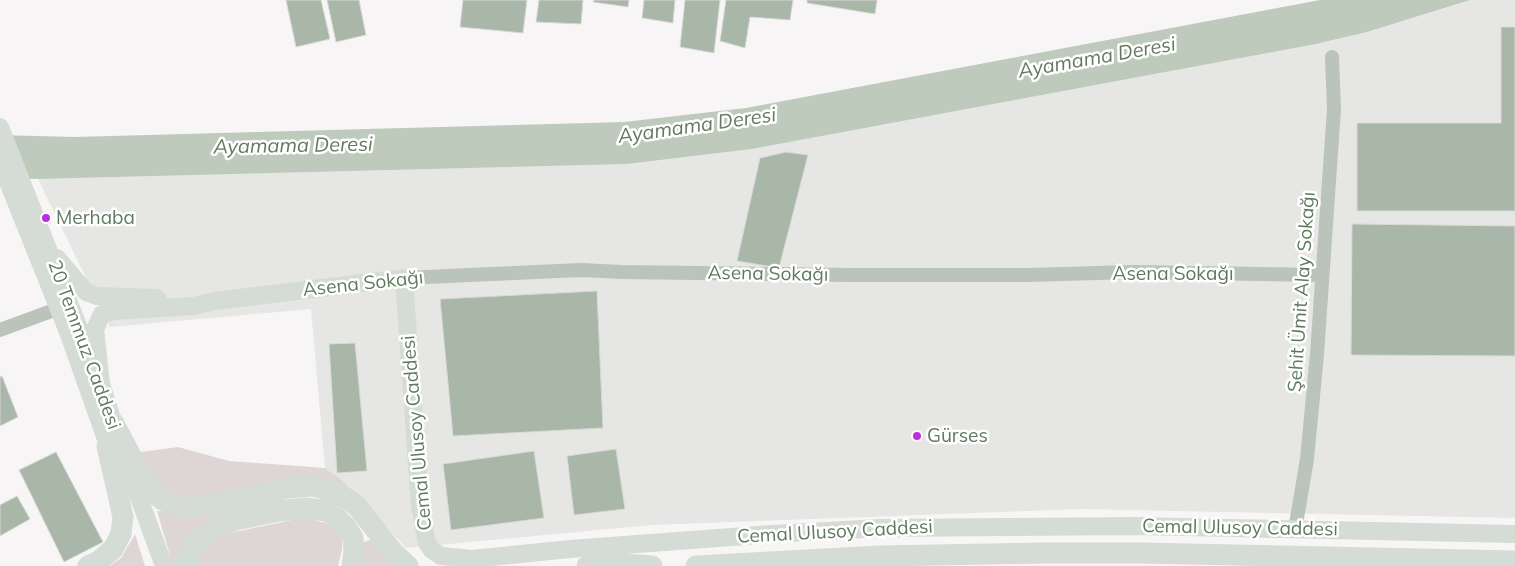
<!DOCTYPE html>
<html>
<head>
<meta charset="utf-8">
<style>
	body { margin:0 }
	canvas { display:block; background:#f8f5f6 }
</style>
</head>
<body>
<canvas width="1515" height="566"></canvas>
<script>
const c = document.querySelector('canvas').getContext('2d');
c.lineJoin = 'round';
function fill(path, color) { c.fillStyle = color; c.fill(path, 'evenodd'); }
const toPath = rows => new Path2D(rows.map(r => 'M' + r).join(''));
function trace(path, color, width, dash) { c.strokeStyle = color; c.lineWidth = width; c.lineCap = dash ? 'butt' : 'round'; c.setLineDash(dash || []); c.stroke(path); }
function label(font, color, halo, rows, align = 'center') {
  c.font = font + ' Mulish,sans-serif'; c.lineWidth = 5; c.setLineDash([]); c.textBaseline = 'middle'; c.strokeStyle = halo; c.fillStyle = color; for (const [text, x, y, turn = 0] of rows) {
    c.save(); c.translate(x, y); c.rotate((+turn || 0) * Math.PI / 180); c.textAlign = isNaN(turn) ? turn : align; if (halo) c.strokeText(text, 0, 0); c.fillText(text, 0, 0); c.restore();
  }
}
fill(toPath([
	[1470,0,1515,0,1515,518,1080,509,652,525,406,548,342,480,325,468,311,309,110,327,38,179,627,164,752,149,1316,44,1367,32]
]), '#e6e6e4');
fill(toPath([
	[178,447,229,461,325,468,342,480,359,499,340,487,180,500,155,480,141,452],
	[235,508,173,566,157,511,207,516],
	[308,518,328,524,338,532,342,540,342,550,338,566,192,566,198,554,220,535,297,519],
	[135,534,145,566,110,566,121,558],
	[373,539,395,566,360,566,362,543]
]), '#ddd6d4');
fill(toPath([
	[1320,0,1470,0,1367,32,1316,44,752,149,627,164,38,179,0,178,0,135,74,137,624,122,746,108]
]), '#becbbc');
const building = toPath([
	[286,0,321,0,330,39,296,47,286,0],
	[327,0,359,0,366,35,336,42,327,0],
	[463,0,527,0,523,33,460,27,463,0],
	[539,0,583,0,581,24,536,22,539,0],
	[594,0,629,0,628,7,593,2,594,0],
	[644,0,675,0,673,23,642,18,644,0],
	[685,0,720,0,714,53,680,47,685,0],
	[726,0,793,0,790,20,750,17,745,48,720,41,726,0],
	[807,0,877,0,875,14,807,3,807,0],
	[1501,27,1515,27,1515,211,1357,211,1357,123,1501,123,1501,27],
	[786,152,808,155,779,268,737,261,760,158,786,152],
	[1352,224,1515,226,1515,356,1351,355,1352,224],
	[597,291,603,428,453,436,440,299,597,291],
	[355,343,367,471,337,473,329,344,355,343],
	[2,376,18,417,0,426,0,377,2,376],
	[616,449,625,509,574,515,567,456,616,449],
	[534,451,544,518,451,530,443,464,534,451],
	[56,452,103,542,64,562,19,470,56,452],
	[17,496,30,519,0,536,0,505,17,496]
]);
fill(building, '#a8b7a8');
trace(building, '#dad8d8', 1);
trace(toPath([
	[404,278,581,270,621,272,851,275,1027,275,1133,272,1322,275],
	[0,330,57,309],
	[1295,530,1307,459,1317,354,1334,109,1332,57]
]), '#bac4ba', 14);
trace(toPath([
	[0,127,101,384,117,434],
	[0,162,68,332,113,459],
	[57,258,86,292,97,296,157,298],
	[101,384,95,329,102,314,113,311,194,306,215,301,404,278,420,506,427,543,432,550,441,556,472,559,570,549,772,534,881,528,1136,526,1515,534],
	[125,459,164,566]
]), '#d5dcd5', 18);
trace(toPath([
	[113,422,145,482,161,499,170,504,186,508,197,507,288,488,311,486,321,488,344,497,357,506,393,552,408,566],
	[88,566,99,561,113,549,121,534,123,517,107,446],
	[183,566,195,543,221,525,236,520,279,511,306,508,326,511,337,518,346,527,353,538,354,552,352,566],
	[587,566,624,564,652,566],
	[696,566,880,556,1042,553,1143,553,1515,561]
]), '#d5dcd5', 21);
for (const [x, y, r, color] of [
	[46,218,5,"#be2ee0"],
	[917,436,5,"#be2ee0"]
]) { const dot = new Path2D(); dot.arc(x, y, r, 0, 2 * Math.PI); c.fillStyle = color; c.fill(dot); trace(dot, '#fff', 2); }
label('19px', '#5f7a5f', '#fff', [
	["Merhaba",56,218],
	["Gürses",927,436]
], 'left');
label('19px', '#5f7a5f', '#fff', [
	["Asena Sokağı",768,274,1],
	["Asena Sokağı",1173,274],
	["Asena Sokağı",363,284,-6],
	["Şehit Ümit Alay Sokağı",1302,292,-86],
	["20 Temmuz Caddesi",84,345,70],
	["Cemal Ulusoy Caddesi",417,433,-95],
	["Cemal Ulusoy Caddesi",1240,528,1],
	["Cemal Ulusoy Caddesi",835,532,-3]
]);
label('italic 20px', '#637a5e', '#fff', [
	["Ayamama Deresi",1097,58,-10],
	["Ayamama Deresi",697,126,-8],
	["Ayamama Deresi",293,146,-1]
]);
</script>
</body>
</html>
